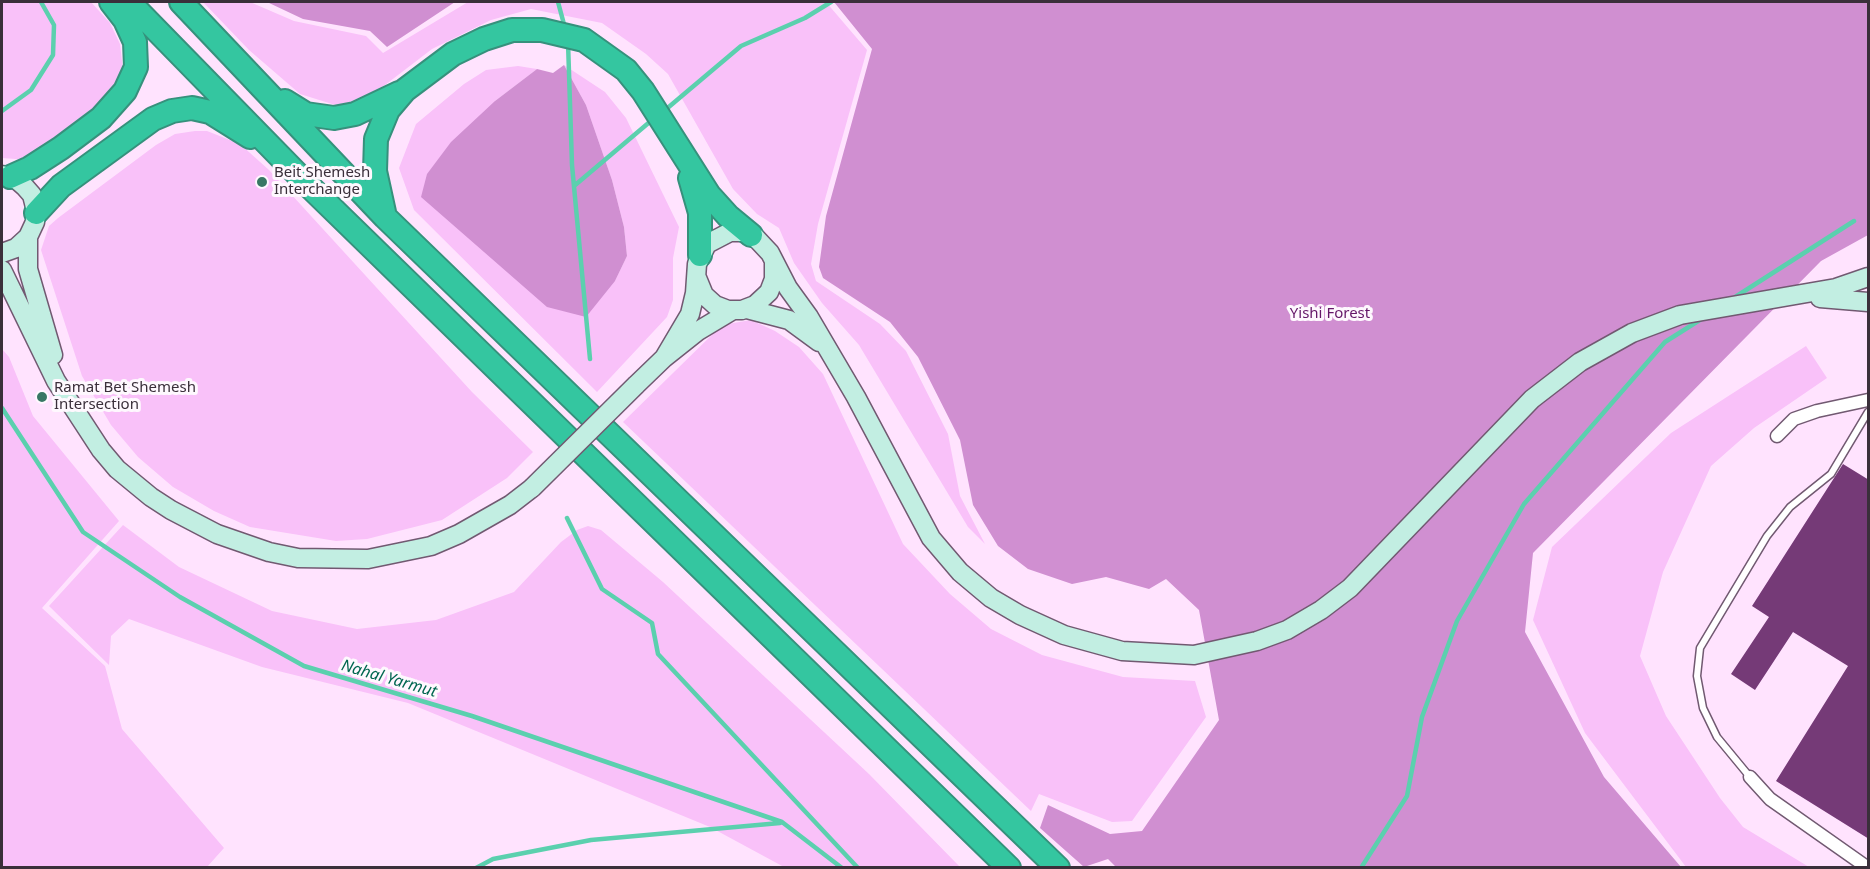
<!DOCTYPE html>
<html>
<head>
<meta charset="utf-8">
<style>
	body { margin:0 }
	#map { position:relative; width:1870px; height:869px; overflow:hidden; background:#ffe3fe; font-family:"Noto Sans",sans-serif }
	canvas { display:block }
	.frame { position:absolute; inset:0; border:3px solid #3a2f3a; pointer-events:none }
</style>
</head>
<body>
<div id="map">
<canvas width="1870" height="869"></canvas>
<div class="frame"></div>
</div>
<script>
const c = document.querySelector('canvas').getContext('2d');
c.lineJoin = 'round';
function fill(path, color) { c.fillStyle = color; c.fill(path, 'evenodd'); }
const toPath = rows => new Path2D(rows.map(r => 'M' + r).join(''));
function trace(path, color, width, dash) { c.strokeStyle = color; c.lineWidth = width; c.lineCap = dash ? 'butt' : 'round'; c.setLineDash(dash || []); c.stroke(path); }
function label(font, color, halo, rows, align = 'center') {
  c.font = font + ' "Noto Sans",sans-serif'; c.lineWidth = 6; c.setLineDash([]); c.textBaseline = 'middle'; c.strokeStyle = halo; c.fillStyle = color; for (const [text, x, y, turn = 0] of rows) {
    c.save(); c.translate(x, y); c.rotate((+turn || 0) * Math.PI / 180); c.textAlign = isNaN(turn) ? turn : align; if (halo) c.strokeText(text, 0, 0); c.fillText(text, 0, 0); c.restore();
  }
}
fill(toPath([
	[2,2,91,2,110,23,120,44,124,79,99,111,29,160,2,158],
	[203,2,250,2,294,21,366,36,383,53,468,2,826,2,867,50,818,224,811,264,816,281,880,324,906,351,948,434,960,496,985,544,968,527,859,345,822,303,794,263,779,228,757,214,733,189,668,74,646,54,602,23,531,9,491,20,432,49,372,95,345,108,300,94,249,50],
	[564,65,605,92,626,118,679,227,673,258,673,300,667,317,597,392,414,210,399,168,416,124,464,84,486,70,518,66,537,69,495,101,615,281,627,256,624,227,612,180,586,105],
	[195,131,207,131,240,144,269,170,472,392,533,452,507,478,442,520,367,539,336,541,250,527,214,511,173,487,138,457,111,425,82,376,41,250,49,226,58,218,156,145,175,134],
	[751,320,775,331,799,347,823,374,903,544,950,594,991,629,1042,655,1123,677,1195,681,1206,717,1132,821,1112,822,1039,794,1031,811,623,422,722,325],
	[1806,346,1827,378,1754,428,1711,466,1663,572,1640,656,1666,716,1720,798,1743,827,1809,867,1686,867,1585,733,1533,620,1552,547,1671,433],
	[2,349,9,357,33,416,119,521,42,608,105,666,122,729,224,848,207,867,2,867],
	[123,525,179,567,272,611,357,629,436,620,514,592,561,542,577,530,588,526,601,530,663,582,869,774,960,867,784,867,710,827,408,703,262,667,129,619,111,636,109,665,49,606]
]), '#f9c1f9');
fill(toPath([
	[267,2,455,2,387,47,370,31,303,19],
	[834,2,1868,2,1868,235,1821,261,1533,553,1525,632,1604,777,1681,867,1117,868,1108,859,1084,867,1040,828,1048,805,1110,834,1142,831,1219,720,1199,610,1166,579,1149,589,1106,577,1072,584,1028,569,998,546,973,505,960,440,918,357,890,322,823,278,819,267,826,216,872,49],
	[564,65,586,105,612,180,624,227,627,256,615,281,586,317,547,307,421,197,427,174,451,142,495,101,537,69,553,73]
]), '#d08fd1');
trace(toPath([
	[558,2,565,28],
	[568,42,572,165,590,359],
	[2,111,31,90,53,55,54,25,41,2],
	[664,111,741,46,805,18,831,2],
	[574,186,652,120],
	[1732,299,1854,221],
	[2,408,83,532,180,597,304,666,472,716,782,822,842,868],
	[567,518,602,589,652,623,658,654,858,868],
	[476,868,493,859,591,840,780,823],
	[1361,868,1407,796,1422,717,1457,621,1524,504,1665,342,1703,318]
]), '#5bd0ae', 4.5);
fill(toPath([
	[1843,464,1869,480,1869,839,1776,781,1848,666,1793,632,1755,690,1731,674,1769,617,1752,606]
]), '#753a77');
const lane = toPath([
	[1750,777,1717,737,1703,708,1697,676,1700,648,1767,536,1790,507,1831,474,1868,412]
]);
const street = toPath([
	[1777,436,1794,419,1817,411,1868,400],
	[1750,777,1770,799,1868,868]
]);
const secondary = toPath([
	[2,175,17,180,25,187,32,195,36,211,35,222,28,237,16,248,2,253],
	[28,237,28,269,53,355],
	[2,270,56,381,101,450,117,469,151,497,171,510,217,534,269,552,298,558,368,559,431,546,459,534,510,505,532,488],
	[697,278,704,295,715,305,728,310,742,310,755,305,769,292,774,279,774,261],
	[1820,298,1868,302],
	[747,309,789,320,819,342],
	[664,358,690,314,695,293,697,264,707,244,730,232,743,232,755,237,770,253,788,288,809,317,856,397,931,538,960,572,991,598,1020,615,1064,635,1122,651,1194,655,1257,641,1287,630,1321,610,1350,588,1532,399,1580,362,1632,333,1680,315,1836,288,1868,277],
	[636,385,664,358,698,331,733,310]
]);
const highway = toPath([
	[129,2,306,183,1009,868],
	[181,2,385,217,1058,868],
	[285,101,306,114,334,118,355,114,399,93],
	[10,177,30,168,61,148,101,118,125,91,136,67,135,42,125,20,111,2],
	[690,178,700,213,700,255],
	[384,212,375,171,376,139,388,110,405,90,453,54,484,39,512,30,542,30,584,40,626,70,643,91,709,195,728,216,751,235],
	[36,213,61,186,153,119,172,111,192,108,210,112,250,137]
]);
trace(lane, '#715971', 9);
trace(street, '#715971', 15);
trace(secondary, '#715971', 21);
trace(highway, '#36917c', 26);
trace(lane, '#fff', 6);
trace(street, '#fff', 12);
trace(secondary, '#c2eee2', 18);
trace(highway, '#34c6a0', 22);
const secondaryBridge = toPath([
	[532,488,636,385]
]);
trace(secondaryBridge, '#715971', 21, []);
trace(secondaryBridge, '#c2eee2', 18);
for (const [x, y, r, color] of [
	[262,182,6,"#387764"],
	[42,397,6,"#387764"]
]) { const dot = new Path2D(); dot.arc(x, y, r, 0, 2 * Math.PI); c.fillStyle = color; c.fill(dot); trace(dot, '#fef8fe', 2); }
label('15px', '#3a2f3a', '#fef8fe', [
	["Beit Shemesh",274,173],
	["Interchange",274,190],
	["Ramat Bet Shemesh",54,388],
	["Intersection",54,405]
], 'left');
label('15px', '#651769', '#fef8fe', [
	["Yishi Forest",1330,314]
]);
label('italic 16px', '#016650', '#fef8fe', [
	["Nahal Yarmut",389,679,16]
]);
</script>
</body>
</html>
